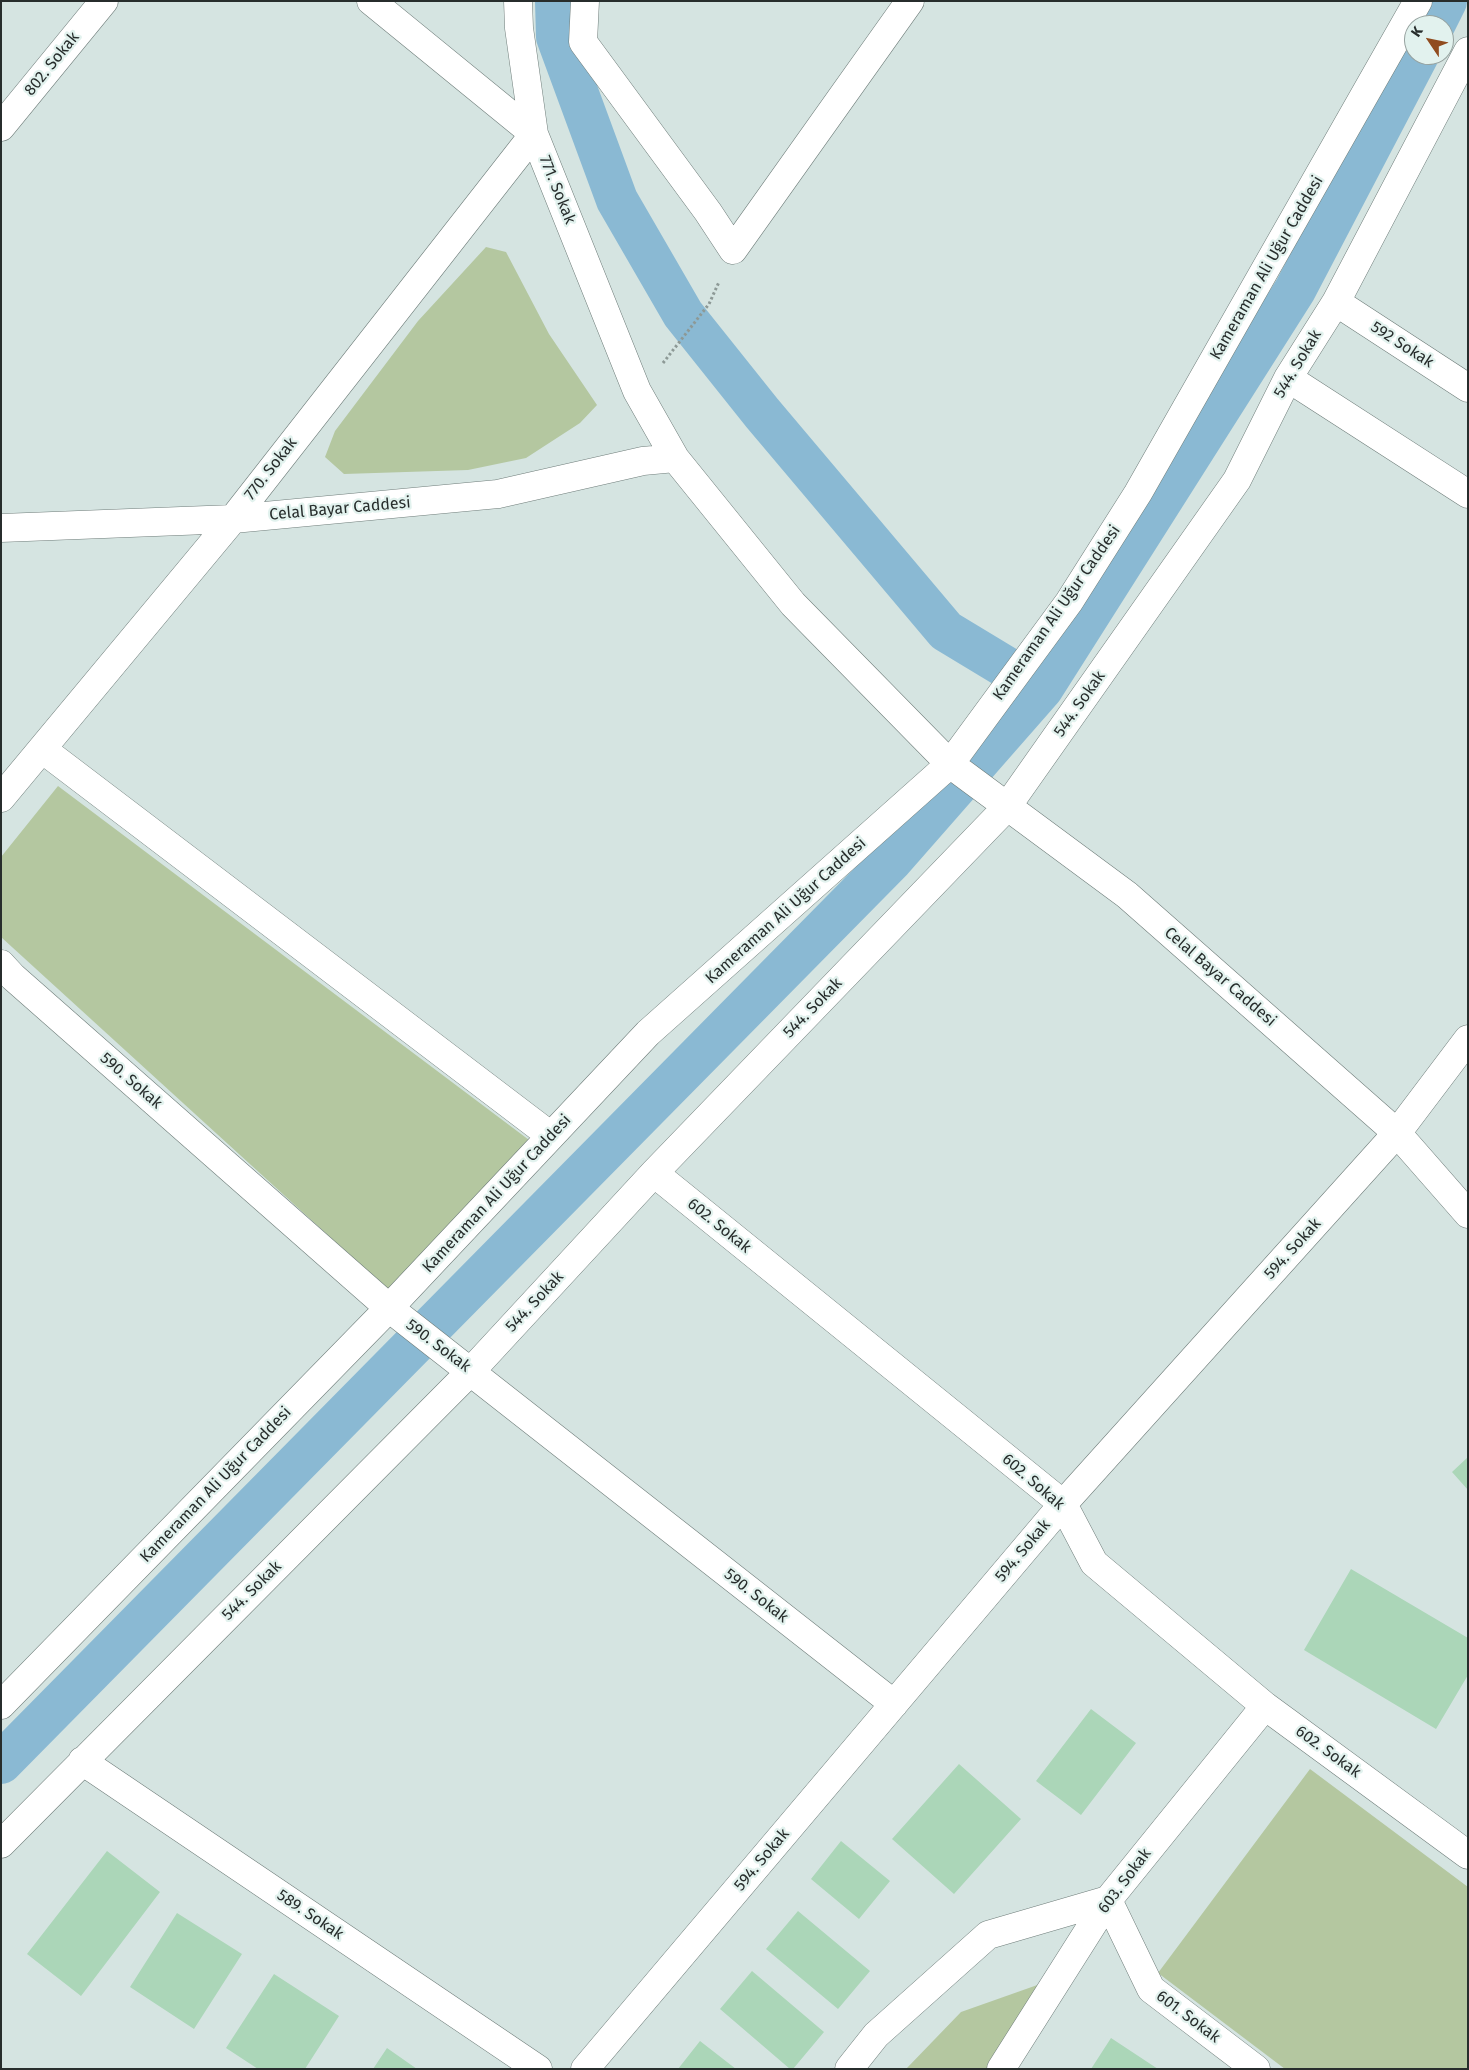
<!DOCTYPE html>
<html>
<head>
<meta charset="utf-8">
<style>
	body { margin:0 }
	#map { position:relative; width:1469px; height:2070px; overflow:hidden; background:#d5e4e1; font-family:"Fira Sans",sans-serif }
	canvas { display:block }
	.frame { position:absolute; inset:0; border:2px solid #272d2c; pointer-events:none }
	.north { position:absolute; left:1404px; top:15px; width:50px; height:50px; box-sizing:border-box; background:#e2f2ee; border:1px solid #97a3a0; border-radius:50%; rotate:304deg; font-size:14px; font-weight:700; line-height:20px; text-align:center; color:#272d2c }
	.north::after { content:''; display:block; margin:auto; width:18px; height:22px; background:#904c1f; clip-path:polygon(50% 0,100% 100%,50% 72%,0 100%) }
</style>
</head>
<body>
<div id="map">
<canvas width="1469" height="2070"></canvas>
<div class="frame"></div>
<div class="north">K</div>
</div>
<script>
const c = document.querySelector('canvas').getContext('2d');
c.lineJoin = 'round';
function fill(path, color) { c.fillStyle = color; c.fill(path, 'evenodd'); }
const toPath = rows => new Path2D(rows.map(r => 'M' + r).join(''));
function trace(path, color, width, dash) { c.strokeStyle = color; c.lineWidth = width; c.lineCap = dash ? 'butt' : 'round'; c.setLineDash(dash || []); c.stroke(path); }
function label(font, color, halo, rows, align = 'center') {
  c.font = font + ' "Fira Sans",sans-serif'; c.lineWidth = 4.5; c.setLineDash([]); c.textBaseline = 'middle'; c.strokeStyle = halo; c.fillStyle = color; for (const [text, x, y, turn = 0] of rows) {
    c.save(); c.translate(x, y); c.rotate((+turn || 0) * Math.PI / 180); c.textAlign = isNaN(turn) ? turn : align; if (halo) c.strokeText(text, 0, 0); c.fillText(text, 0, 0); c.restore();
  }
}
fill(toPath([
	[486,247,506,252,549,334,597,405,580,423,526,458,468,470,344,474,325,457,335,431,418,321],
	[58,786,529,1140,388,1290,1,937,1,857],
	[1310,1769,1468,1887,1468,2069,1285,2069,1158,1973],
	[1043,1983,986,2069,906,2069,961,2012]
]), '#b4c7a0');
trace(toPath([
	[556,1,557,37,617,200,683,314,762,413,946,631,1042,689],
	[1434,25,1446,1],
	[1,1763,892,860,1042,689,1295,290,1418,55]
]), '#8ab9d3', 42);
fill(toPath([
	[1468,1457,1468,1490,1452,1472],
	[1351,1569,1468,1638,1468,1675,1436,1729,1304,1650],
	[1091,1709,1136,1743,1081,1815,1036,1781],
	[959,1764,1021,1819,954,1894,892,1839],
	[841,1841,890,1881,859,1919,811,1879],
	[107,1851,160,1892,81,1996,27,1954],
	[798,1911,870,1971,838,2009,766,1949],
	[177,1913,242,1954,194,2029,130,1987],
	[752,1971,824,2032,793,2069,790,2069,720,2009],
	[274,1974,339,2016,305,2069,258,2069,226,2048],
	[1111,2038,1158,2069,1091,2069],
	[700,2041,736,2069,678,2069],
	[387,2048,417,2069,373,2069]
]), '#abd6b8');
const minor = toPath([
	[518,1,519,28,534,134,637,391,675,458,793,604,950,764,1127,895,1397,1133,1468,1214],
	[585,1,583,42,708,212,733,250,910,1],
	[1,127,104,1],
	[1336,302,1468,388],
	[1288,378,1468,494],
	[1,528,233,519,498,494,643,461,675,458],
	[42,749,551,1136],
	[1,798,233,519,534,134,371,1],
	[1,964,13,977,389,1308,894,1704],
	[654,1173,1063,1504,1094,1563,1265,1706,1468,1855],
	[1,1705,389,1308,648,1033,950,764,1069,602,1138,493,1418,1],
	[82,1761,538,2069],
	[1,1844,471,1371,654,1173,1006,808,1237,480,1288,378,1336,302,1468,51],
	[585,2069,1063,1504,1397,1133,1468,1039],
	[849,2069,876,2035,988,1935,1108,1900,1151,1989,1256,2069],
	[1001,2069,1108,1900,1265,1706]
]);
trace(minor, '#6f7d7a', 29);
trace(toPath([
	[663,363,709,304,719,282]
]), '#8d9996', 3, [2.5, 2.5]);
trace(minor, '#fff', 28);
label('16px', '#272d2c', '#e2f2ee', [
	["802. Sokak",52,64,-51],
	["771. Sokak",557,190,68],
	["Kameraman Ali Uğur Caddesi",1267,268,-60],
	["592 Sokak",1402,345,33],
	["544. Sokak",1298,364,-59],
	["770. Sokak",271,469,-52],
	["Celal Bayar Caddesi",340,509,-5],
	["Kameraman Ali Uğur Caddesi",1057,613,-55],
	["544. Sokak",1080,704,-55],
	["Kameraman Ali Uğur Caddesi",786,911,-42],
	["Celal Bayar Caddesi",1220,977,41],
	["544. Sokak",813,1008,-46],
	["590. Sokak",131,1081,41],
	["Kameraman Ali Uğur Caddesi",497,1194,-47],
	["602. Sokak",719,1226,39],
	["594. Sokak",1293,1249,-48],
	["544. Sokak",535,1302,-47],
	["590. Sokak",438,1346,37],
	["602. Sokak",1033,1482,41],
	["Kameraman Ali Uğur Caddesi",216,1485,-46],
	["594. Sokak",1023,1551,-50],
	["544. Sokak",252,1591,-45],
	["590. Sokak",756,1596,38],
	["602. Sokak",1328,1752,36],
	["594. Sokak",762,1860,-50],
	["603. Sokak",1125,1881,-53],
	["589. Sokak",310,1915,34],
	["601. Sokak",1188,2017,37]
]);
</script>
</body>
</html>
